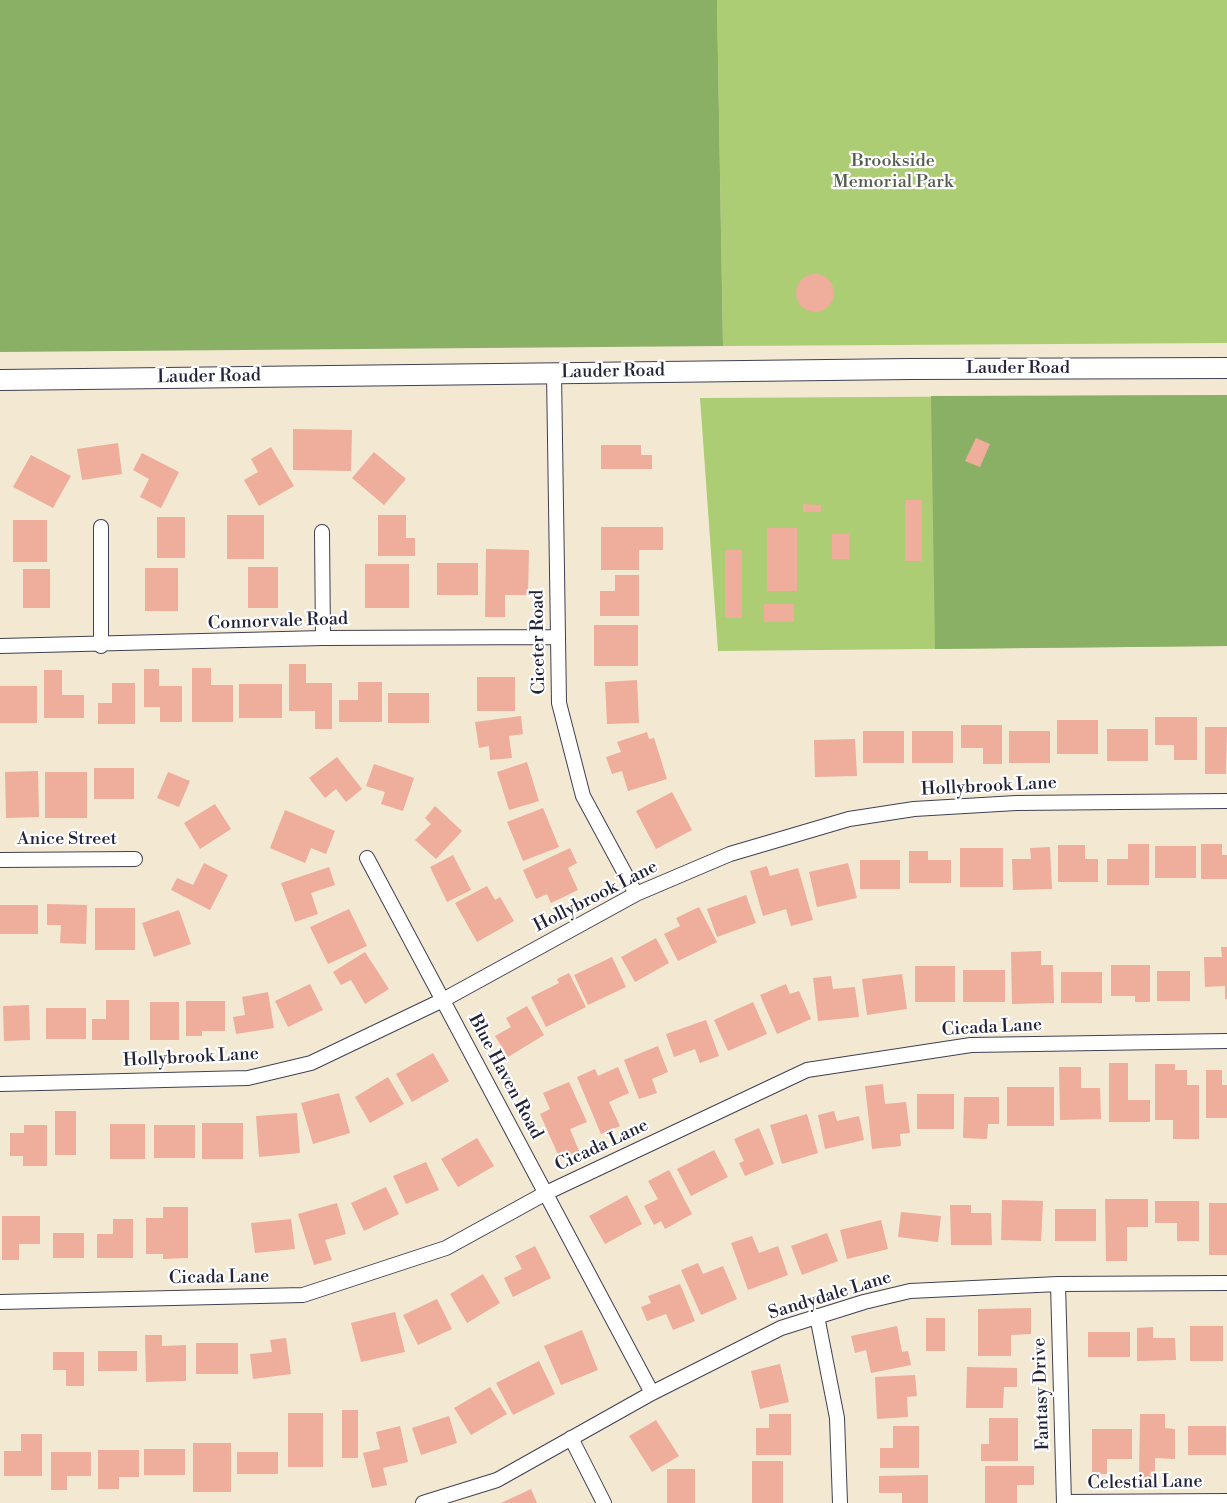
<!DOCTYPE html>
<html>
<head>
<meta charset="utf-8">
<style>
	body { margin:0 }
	canvas { display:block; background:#f3e8d2 }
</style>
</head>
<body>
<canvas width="1227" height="1503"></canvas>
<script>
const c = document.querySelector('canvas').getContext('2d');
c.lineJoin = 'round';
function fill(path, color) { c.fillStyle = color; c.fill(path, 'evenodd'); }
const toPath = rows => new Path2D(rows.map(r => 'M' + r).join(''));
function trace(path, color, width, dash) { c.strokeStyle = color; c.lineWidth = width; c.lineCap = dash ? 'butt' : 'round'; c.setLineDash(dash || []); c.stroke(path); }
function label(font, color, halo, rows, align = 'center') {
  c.font = font + ' "Libre Bodoni",serif'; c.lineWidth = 4.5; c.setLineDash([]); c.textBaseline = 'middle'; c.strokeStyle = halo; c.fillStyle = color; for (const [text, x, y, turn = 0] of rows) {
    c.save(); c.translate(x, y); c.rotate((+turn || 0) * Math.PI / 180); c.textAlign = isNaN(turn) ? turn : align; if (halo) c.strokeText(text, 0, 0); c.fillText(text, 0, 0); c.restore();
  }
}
fill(toPath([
	[717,0,1227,0,1227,343,723,346],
	[1227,395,1227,646,718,651,700,398]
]), '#adcd75');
fill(toPath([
	[0,0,717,0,723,346,0,352],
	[1227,395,1227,646,935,649,931,396]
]), '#8ab066');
fill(toPath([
	'796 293a19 19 0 1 1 38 0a19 19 0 1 1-38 0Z',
	[293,429,352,430,351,471,293,470],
	[976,438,990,444,980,467,965,461],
	[118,443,122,474,82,480,77,449],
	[601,445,641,445,641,455,652,455,652,469,601,469],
	[271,447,294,486,259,506,244,480,258,472,251,459],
	[374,452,406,479,384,505,352,478],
	[142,453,179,472,161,508,140,497,149,479,133,470],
	[31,455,71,476,53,508,13,487],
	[905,500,922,500,922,561,905,561],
	[803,504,821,505,821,512,803,512],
	[227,515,264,515,264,559,227,559],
	[378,515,406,515,406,538,415,538,415,556,378,556],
	[157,517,185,517,185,558,157,558],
	[13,520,47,520,47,562,13,562],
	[601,527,663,527,663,550,639,550,639,570,601,570],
	[767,528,797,528,797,591,767,591],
	[832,534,849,534,849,559,832,559],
	[486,549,529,550,528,595,505,595,505,617,485,617],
	[725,550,742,550,742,618,725,618],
	[437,563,478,563,478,595,437,595],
	[365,564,409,564,409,608,365,608],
	[248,567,278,567,278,608,248,608],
	[145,568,178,568,178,611,145,611],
	[23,569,50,569,50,608,23,608],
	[615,575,639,575,639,616,600,616,600,591,615,591],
	[764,604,794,604,794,622,764,622],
	[594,625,638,625,638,666,594,666],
	[289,664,306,664,306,683,332,683,332,729,315,729,315,711,289,711],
	[192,668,211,668,211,685,233,685,233,722,192,722],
	[144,669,159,669,159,686,182,686,182,722,160,722,160,707,144,707],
	[44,670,62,670,62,695,84,695,84,718,44,718],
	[477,677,515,677,515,711,477,711],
	[637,680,639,723,607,724,605,682],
	[358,682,382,682,382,722,339,722,339,700,358,700],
	[112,683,135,683,135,724,98,724,98,703,112,703],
	[239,684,282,684,282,718,239,718],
	[0,686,37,686,37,723,0,723],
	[388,693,429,693,429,723,388,723],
	[521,716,523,734,509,736,512,758,490,760,489,746,479,748,475,722],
	[1155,717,1197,717,1197,760,1174,760,1174,745,1155,745],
	[1057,720,1098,720,1098,754,1057,754],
	[961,725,1002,725,1002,764,983,764,983,748,961,748],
	[1205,727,1227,727,1226,774,1205,774],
	[1107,729,1148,729,1148,761,1107,761],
	[863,731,904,731,904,763,863,763],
	[912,731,953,731,953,763,912,763],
	[1009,731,1050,731,1050,763,1009,763],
	[647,732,649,739,654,738,667,779,628,791,622,771,612,774,606,757,621,752,617,742],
	[855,739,857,776,815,777,814,740],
	[337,757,362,789,346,802,336,789,325,798,309,778],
	[527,762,539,801,509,810,497,772],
	[374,764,414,778,403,811,381,804,385,792,366,786],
	[94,768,134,768,134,799,94,799],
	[38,771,39,817,6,818,5,772],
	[45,772,87,772,87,818,45,818],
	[168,772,190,781,179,807,157,798],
	[672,792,692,830,656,849,636,811],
	[215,804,231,829,200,849,184,823],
	[435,806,462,831,436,859,415,840,431,824,425,818],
	[543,808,559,847,523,861,507,822],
	[285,810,335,831,326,854,311,848,305,863,270,848],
	[1128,844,1149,844,1149,885,1107,885,1107,859,1128,859],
	[1201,844,1222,844,1222,855,1227,855,1227,879,1201,879],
	[1058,845,1085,845,1085,859,1098,859,1098,882,1058,882],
	[1155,846,1196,846,1196,878,1155,878],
	[1050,847,1052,889,1013,890,1012,859,1031,859,1030,848],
	[570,848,577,863,568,868,578,890,551,903,547,894,536,899,523,870],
	[960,848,1003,848,1003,887,960,887],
	[909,851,928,851,928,860,951,860,951,883,909,883],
	[453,855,471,890,447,902,430,867],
	[860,860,900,860,900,889,860,889],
	[204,863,228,875,210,910,171,890,177,878,193,885],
	[848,863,857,898,817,907,809,872],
	[767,866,770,876,798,868,813,920,791,926,786,909,763,916,750,871],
	[329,867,335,885,311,893,318,914,295,922,281,883],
	[487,886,495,900,500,897,514,921,477,942,455,903],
	[746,895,756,923,717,937,707,909],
	[47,904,87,905,86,944,60,943,61,925,47,925],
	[0,905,38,905,38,934,0,934],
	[699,907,717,942,678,961,664,934,680,926,676,918],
	[95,908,135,908,135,950,95,950],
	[349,909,367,946,328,964,310,927],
	[179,910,191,944,154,957,142,923],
	[656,938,669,963,635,982,621,957],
	[1221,947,1227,947,1227,999,1225,999,1225,986,1205,987,1204,957,1222,957],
	[1041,951,1041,965,1053,965,1054,1003,1012,1004,1011,952],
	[365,952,389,989,365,1004,351,980,341,985,333,972],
	[612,957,626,987,588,1005,574,975],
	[1111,965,1150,965,1150,1002,1135,1002,1135,996,1111,996],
	[915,966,955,966,955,1002,915,1002],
	[963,970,1005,970,1005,1002,963,1002],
	[1157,971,1190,971,1190,1001,1157,1001],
	[1061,972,1102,972,1102,1003,1061,1003],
	[569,973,586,1007,546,1027,531,997,559,983,557,979],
	[902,974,907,1009,867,1015,862,979],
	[831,976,833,989,855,987,859,1017,818,1021,813,978],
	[310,984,323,1010,288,1027,275,1001],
	[786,984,790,994,799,991,811,1019,777,1034,760,995],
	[268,992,274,1028,236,1034,233,1017,245,1015,242,997],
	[106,1000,129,1000,129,1040,92,1040,92,1019,106,1019],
	[186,1001,225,1001,225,1031,202,1031,202,1036,186,1036],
	[150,1002,179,1002,179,1040,150,1040],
	[753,1002,767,1034,728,1051,714,1020],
	[29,1005,30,1040,4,1041,3,1006],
	[527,1006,544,1035,508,1057,495,1036,511,1027,506,1018],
	[46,1008,86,1008,86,1039,46,1039],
	[706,1020,719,1056,700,1063,695,1049,674,1057,666,1034],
	[658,1046,668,1072,652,1079,657,1093,639,1099,624,1060],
	[433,1053,449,1081,412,1102,396,1074],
	[1109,1063,1128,1063,1128,1100,1150,1100,1150,1122,1109,1122],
	[1155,1064,1175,1064,1175,1070,1187,1070,1187,1085,1199,1085,1199,1139,1173,1139,1173,1120,1155,1120],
	[618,1067,629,1093,609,1102,620,1126,601,1134,577,1077,595,1069,598,1076],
	[1059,1067,1081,1067,1081,1088,1100,1088,1101,1119,1060,1120],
	[1206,1070,1222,1070,1222,1085,1227,1085,1227,1118,1206,1118],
	[388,1077,404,1104,370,1123,355,1097],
	[569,1082,587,1122,570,1129,579,1151,560,1159,540,1114,550,1109,543,1093],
	[883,1084,885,1104,906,1102,910,1133,900,1134,901,1146,872,1149,865,1086],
	[1007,1087,1054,1087,1054,1126,1007,1126],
	[339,1093,350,1133,313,1144,301,1103],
	[917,1094,954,1094,954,1129,917,1129],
	[964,1097,999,1097,999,1124,988,1124,987,1139,963,1138],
	[55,1111,76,1111,76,1155,55,1155],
	[834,1111,837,1121,859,1116,864,1140,825,1149,818,1115],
	[297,1113,300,1153,259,1157,256,1116],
	[807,1114,818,1153,782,1164,770,1125],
	[202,1123,243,1123,243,1159,202,1159],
	[110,1124,145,1124,145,1159,110,1159],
	[24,1125,47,1125,47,1166,23,1166,23,1156,10,1156,10,1133,24,1133],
	[154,1125,195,1125,195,1158,154,1158],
	[759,1128,774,1164,745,1176,739,1163,744,1161,734,1139],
	[477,1138,494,1166,458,1187,441,1159],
	[714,1150,728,1177,691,1196,677,1169],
	[426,1162,439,1190,406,1204,393,1176],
	[669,1170,692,1214,665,1229,661,1221,654,1225,644,1206,658,1199,648,1181],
	[386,1187,399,1214,364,1231,351,1203],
	[627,1195,642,1224,605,1244,589,1216],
	[1105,1199,1148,1199,1148,1227,1127,1227,1127,1261,1106,1261],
	[1002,1200,1043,1201,1041,1241,1001,1240],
	[1155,1201,1199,1201,1199,1241,1177,1241,1177,1223,1155,1223],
	[337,1203,346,1234,325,1240,332,1260,314,1265,298,1214],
	[1209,1203,1227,1203,1227,1255,1209,1255],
	[950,1205,971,1205,971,1213,991,1213,992,1245,951,1245],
	[163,1207,188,1207,188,1258,163,1259,163,1254,146,1254,146,1218,163,1218],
	[1055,1209,1096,1209,1096,1241,1055,1241],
	[901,1212,941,1216,938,1242,898,1237],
	[2,1216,40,1216,40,1244,19,1244,19,1260,2,1260],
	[113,1219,133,1219,133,1258,97,1258,97,1234,113,1234],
	[291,1219,295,1249,255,1253,251,1223],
	[881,1220,888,1249,847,1259,840,1230],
	[53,1233,84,1233,84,1258,53,1258],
	[827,1233,838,1261,802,1275,791,1246],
	[752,1236,759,1253,778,1246,788,1275,748,1290,731,1243],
	[535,1246,551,1278,513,1297,504,1278,522,1269,515,1256],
	[698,1263,703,1274,723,1266,737,1299,701,1315,681,1270],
	[483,1274,500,1303,467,1323,450,1294],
	[680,1284,695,1321,673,1330,666,1314,647,1321,641,1307,651,1303,648,1296],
	[437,1299,452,1329,418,1345,403,1315],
	[1031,1308,1031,1334,1011,1335,1011,1356,978,1356,978,1309],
	[395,1312,405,1352,361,1362,351,1323],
	[926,1318,945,1318,945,1351,926,1351],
	[897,1326,902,1352,908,1351,911,1365,871,1373,866,1350,855,1353,851,1336],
	[1190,1326,1223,1326,1223,1361,1190,1361],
	[1153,1327,1153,1338,1175,1338,1176,1360,1137,1361,1137,1328],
	[582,1330,598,1370,561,1385,544,1346],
	[1088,1332,1130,1332,1130,1357,1088,1357],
	[145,1335,162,1335,162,1346,186,1345,186,1381,146,1382],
	[286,1338,291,1374,253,1379,250,1354,272,1352,270,1340],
	[196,1343,238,1343,238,1374,196,1374],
	[98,1351,137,1351,137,1371,98,1371],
	[53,1352,84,1352,84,1386,66,1386,66,1370,53,1370],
	[539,1361,555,1394,513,1415,496,1383],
	[780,1364,789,1402,760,1409,751,1371],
	[967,1367,1017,1368,1017,1387,1004,1387,1003,1408,966,1408],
	[915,1375,917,1396,907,1397,908,1417,877,1419,875,1377],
	[490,1387,507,1414,471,1435,454,1408],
	[342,1410,358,1410,358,1458,342,1458],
	[288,1413,323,1413,323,1467,288,1467],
	[769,1414,791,1414,791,1455,756,1455,756,1428,769,1428],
	[1140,1414,1165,1414,1165,1428,1175,1429,1175,1459,1155,1458,1155,1479,1139,1479],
	[449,1416,457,1443,421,1455,412,1428],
	[989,1418,1018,1418,1018,1461,981,1461,981,1444,989,1444],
	[656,1420,679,1456,652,1472,629,1436],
	[400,1426,408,1462,383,1468,387,1485,372,1488,363,1453,380,1449,376,1432],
	[893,1426,919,1426,919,1468,880,1468,880,1448,893,1448],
	[1188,1426,1226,1426,1226,1455,1188,1455],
	[1092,1429,1132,1429,1132,1459,1107,1459,1107,1474,1092,1474],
	[21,1434,42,1434,42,1476,4,1476,4,1451,21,1451],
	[193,1443,231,1443,231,1492,193,1492],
	[144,1449,185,1449,185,1475,144,1475],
	[98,1450,139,1450,139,1477,119,1477,119,1489,98,1489],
	[51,1452,91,1452,91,1476,67,1476,67,1490,51,1490],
	[237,1452,278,1452,278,1474,237,1474],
	[752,1461,783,1461,783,1503,752,1503],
	[985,1466,1034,1466,1034,1485,1017,1485,1017,1503,985,1503],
	[667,1469,695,1469,695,1503,667,1503],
	[928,1475,928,1503,902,1503,902,1493,879,1493,879,1476],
	[531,1489,537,1503,501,1503]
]), '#efad9c');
const street = toPath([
	[554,373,559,703,583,796,636,894],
	[322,532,323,638],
	[0,646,323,638,557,637],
	[101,646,101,527],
	[367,858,652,1393],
	[0,860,135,859],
	[0,1084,248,1078,311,1063,443,1000,636,894,730,854,849,819,914,809,1016,803,1227,801],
	[1058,1284,1064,1503],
	[0,1302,303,1295,446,1248,546,1193,807,1070,971,1045,1227,1041],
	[817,1316,837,1418,840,1503],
	[571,1438,604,1503],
	[1064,1502,1227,1501],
	[423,1503,497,1480,652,1393,781,1328,864,1302,910,1291,1058,1284,1227,1283]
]);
const secondary = toPath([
	[0,380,910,369,1227,368]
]);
trace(street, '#414052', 16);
trace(secondary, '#414052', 22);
trace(street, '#fff', 14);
trace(secondary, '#fff', 20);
label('18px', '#535e4f', '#fff', [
	["Brookside",893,162],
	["Memorial Park",893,183]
]);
label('18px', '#22223b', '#fff', [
	["Lauder Road",1018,369],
	["Lauder Road",613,372,-1],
	["Lauder Road",209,377,-1],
	["Connorvale Road",278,622,-2],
	["Ciceter Road",539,642,-91],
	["Hollybrook Lane",989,787,-3],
	["Anice Street",67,840],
	["Hollybrook Lane",596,897,-27],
	["Cicada Lane",992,1028,-3],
	["Hollybrook Lane",191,1058,-3],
	["Blue Haven Road",505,1077,62],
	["Cicada Lane",602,1146,-25],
	["Cicada Lane",219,1278,-1],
	["Sandydale Lane",830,1296,-17],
	["Fantasy Drive",1042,1394,-92],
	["Celestial Lane",1145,1483,-1]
]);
</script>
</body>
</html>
